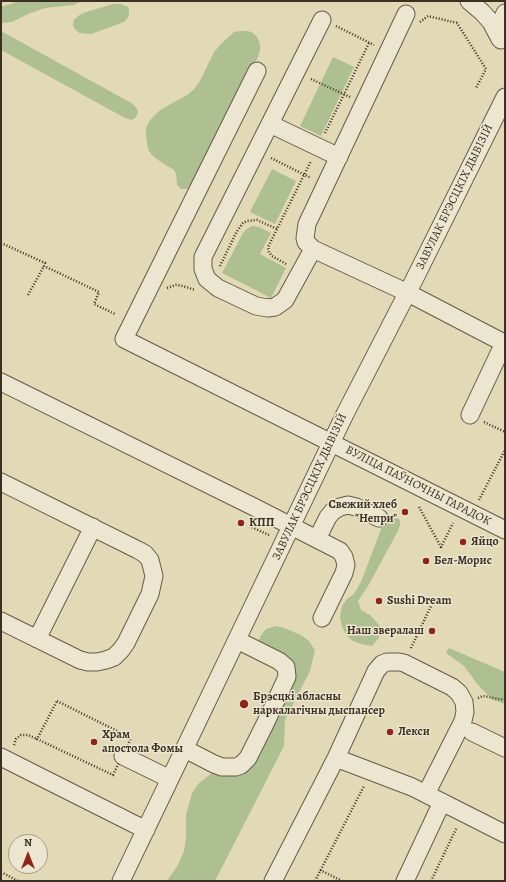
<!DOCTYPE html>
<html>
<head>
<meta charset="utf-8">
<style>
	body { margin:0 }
	#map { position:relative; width:506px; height:882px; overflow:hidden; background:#e2d9b6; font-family:Alegreya,serif }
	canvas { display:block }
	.frame { position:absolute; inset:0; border:2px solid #3c3022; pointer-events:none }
	.north { position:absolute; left:8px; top:834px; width:40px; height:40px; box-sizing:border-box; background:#ece6d0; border:1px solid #a69d8a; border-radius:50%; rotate:0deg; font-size:11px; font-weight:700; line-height:16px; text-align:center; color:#3c3022 }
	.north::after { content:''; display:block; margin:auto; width:14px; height:18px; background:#8f2418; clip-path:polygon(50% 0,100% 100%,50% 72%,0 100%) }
</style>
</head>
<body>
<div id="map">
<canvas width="506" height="882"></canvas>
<div class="frame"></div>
<div class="north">N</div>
</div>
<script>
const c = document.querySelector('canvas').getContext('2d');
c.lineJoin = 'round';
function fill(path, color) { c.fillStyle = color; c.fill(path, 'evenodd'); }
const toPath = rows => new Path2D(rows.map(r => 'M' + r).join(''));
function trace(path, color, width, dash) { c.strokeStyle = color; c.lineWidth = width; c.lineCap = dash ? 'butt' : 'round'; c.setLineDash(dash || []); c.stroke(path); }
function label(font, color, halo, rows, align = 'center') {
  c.font = font + ' Alegreya,serif'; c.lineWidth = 3; c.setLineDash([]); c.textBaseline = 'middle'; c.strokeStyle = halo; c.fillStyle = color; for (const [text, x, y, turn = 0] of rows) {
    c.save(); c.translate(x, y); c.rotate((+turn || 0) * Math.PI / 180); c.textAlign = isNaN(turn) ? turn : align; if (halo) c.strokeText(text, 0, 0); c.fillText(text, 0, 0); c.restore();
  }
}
fill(toPath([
	[19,1,82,1,74,5,45,8,28,14,12,22,1,23,1,7],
	[113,4,121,4,128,7,129,10,129,16,124,22,91,34,79,33,75,29,73,25,74,20,78,16,83,13],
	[1,31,133,104,137,109,138,112,136,117,132,120,125,118,1,50],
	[241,31,248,31,253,33,257,37,260,44,260,50,258,57,193,184,187,189,181,189,177,185,176,174,174,170,158,160,152,155,148,149,146,135,146,128,150,120,160,110,187,95,194,89,200,81,214,52,221,44,234,32],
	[333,57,354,67,321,136,300,126],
	[272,169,296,181,275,224,250,212],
	[252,226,259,227,271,233,260,254,286,268,271,298,222,273,243,233,247,229],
	[391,517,396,517,400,520,400,525,398,531,368,586,358,601,361,610,370,615,380,626,379,638,372,646,361,644,353,641,346,635,342,627,340,617,342,606,347,599,354,594,361,582,383,524],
	[276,626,284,628,301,635,309,641,315,650,310,671,285,720,284,746,215,881,167,881,178,865,184,851,186,838,186,815,192,793,198,784,213,772,236,772,291,677,259,645,258,641,262,634,266,629],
	[449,648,505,672,505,704,493,700,478,685,464,666,446,653]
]), '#aec092');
const minor = toPath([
	[469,1,482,12,491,22,500,39],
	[406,14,307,224,305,238,306,242,313,249,408,293,504,343,470,415],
	[501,40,499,30,501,22,505,13],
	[257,71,124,339,505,530],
	[270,124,339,157],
	[313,249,285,300,275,307,268,308,256,306,218,288,207,279,203,269,203,257,322,20],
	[1,382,254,507,340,551,344,557,346,565,344,573,322,618],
	[1,482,138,550,145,554,150,560,154,576,150,594,126,643,121,650,114,657,106,660,97,662,88,662,80,660,1,621],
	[317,539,328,517,333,511,340,507,348,505,356,507,379,518],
	[37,639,93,527],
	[472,732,505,748],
	[185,749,214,764,222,767,236,767,241,765,248,758,266,722,287,677,286,667,279,661,237,640],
	[123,756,170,779],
	[1,757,146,830],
	[336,758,412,787,505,834],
	[121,881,345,414,415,278,505,97],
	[273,881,336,758,376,671,382,664,387,662,399,662,404,663,452,687,459,693,464,702,465,712,463,721,426,794],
	[405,881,442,802]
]);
trace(minor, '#665a47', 19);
trace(toPath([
	[420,22,428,16,457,23,486,69,476,88],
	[336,26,374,45],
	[311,79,350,97],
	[325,133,369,43],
	[271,158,311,178],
	[1,243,45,263,44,266,99,292,94,304,115,314],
	[286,264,272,256,269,252,268,247,311,161],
	[220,266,237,231,243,223,247,221,257,220,277,229],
	[167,288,176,285,183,286,195,290],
	[28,295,44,266],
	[484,422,505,432],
	[479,500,505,450],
	[419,507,441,547,453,523],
	[249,526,269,535],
	[411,648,431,606],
	[478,698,483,696,505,700],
	[57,701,131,738,113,775,37,739,57,701],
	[14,745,16,739,21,735,28,735,37,739],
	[320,870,342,881],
	[1,872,18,881],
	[315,881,364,786],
	[431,881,457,827]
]), '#3c3022', 2.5, [1, 2]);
trace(minor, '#ece6d0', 17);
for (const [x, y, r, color] of [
	[405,512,4,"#8f2418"],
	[241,523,4,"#8f2418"],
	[463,542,4,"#8f2418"],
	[426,561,4,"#8f2418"],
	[379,601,4,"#8f2418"],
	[432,631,4,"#8f2418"],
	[244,704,5,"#8f2418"],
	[390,732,4,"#8f2418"],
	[94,742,4,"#8f2418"]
]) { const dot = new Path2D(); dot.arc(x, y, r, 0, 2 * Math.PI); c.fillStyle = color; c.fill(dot); trace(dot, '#ece6d0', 1.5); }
label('12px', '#3c3022', '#ece6d0', [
	["ЗАВУЛАК БРЭСЦКІХ ДЫВІЗІЙ",455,197,-64],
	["ВУЛІЦА ПАЎНОЧНЫ ГАРАДОК",418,486,27],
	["ЗАВУЛАК БРЭСЦКІХ ДЫВІЗІЙ",310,487,-65]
]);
label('bold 12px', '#3c3022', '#ece6d0', [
	["Свежий хлеб",397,505,"right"],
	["\"Непри\"",397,519,"right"],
	["КПП",249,523],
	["Яйцо",471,542],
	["Бел-Морис",434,561],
	["Sushi Dream",387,601],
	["Наш звералаш",424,631,"right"],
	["Брэсцкі абласны",253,697],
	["наркалагічны дыспансер",253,711],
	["Лекси",398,732],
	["Храм",102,735],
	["апостола Фомы",102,749]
], 'left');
</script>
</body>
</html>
